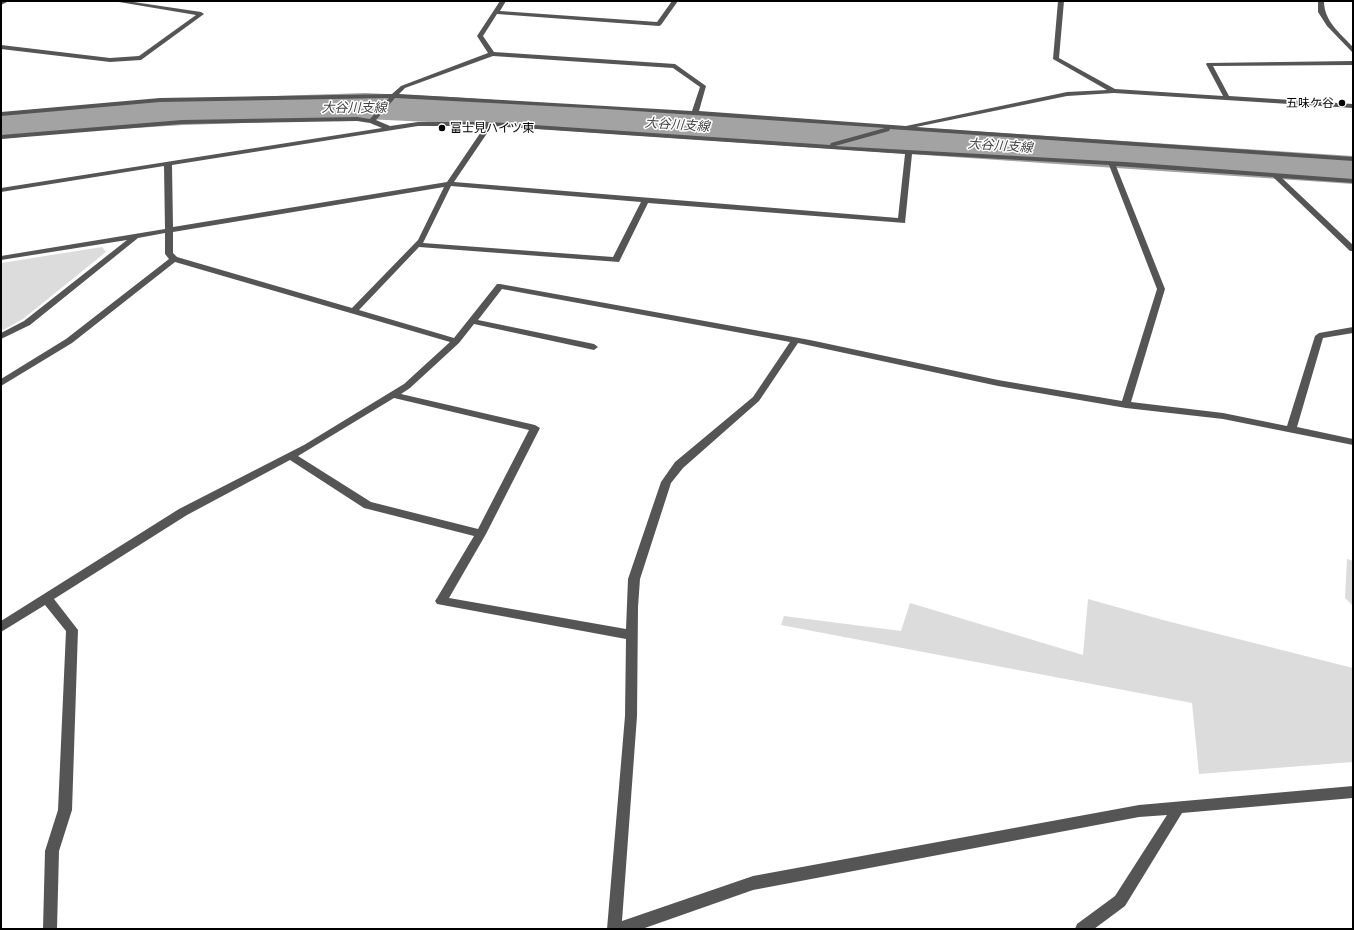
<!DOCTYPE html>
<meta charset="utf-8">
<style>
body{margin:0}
#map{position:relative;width:1354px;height:930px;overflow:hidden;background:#fff;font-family:"Alegreya Sans",sans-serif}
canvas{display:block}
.frame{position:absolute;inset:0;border:2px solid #000;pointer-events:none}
</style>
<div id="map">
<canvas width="1354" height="930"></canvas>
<div class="frame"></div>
</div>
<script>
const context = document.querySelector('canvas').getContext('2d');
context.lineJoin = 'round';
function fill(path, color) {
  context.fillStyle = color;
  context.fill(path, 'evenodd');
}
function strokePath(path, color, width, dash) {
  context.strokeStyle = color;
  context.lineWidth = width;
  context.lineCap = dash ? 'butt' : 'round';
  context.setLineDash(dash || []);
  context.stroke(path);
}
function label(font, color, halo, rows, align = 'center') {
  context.font = font + ' "Alegreya Sans","Noto Sans JP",sans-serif';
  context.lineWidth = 3;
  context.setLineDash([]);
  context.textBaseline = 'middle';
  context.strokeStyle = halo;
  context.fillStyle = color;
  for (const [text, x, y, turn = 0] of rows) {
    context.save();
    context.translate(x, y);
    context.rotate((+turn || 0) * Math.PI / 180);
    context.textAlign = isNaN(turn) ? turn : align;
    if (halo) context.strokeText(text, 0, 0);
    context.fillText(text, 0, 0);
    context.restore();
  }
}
const green = new Path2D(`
 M102,247L106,252L23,319L1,331V263Z
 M1347,559L1353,561V606L1345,598Z
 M1088,599L1163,620L1353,668V762L1199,774L1192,703L781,625L784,616L901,631L910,603L1083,655Z`);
const river = new Path2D(`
 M365,93L450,97L1353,156V184L450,123L365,119L184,125L55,133L1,139V113C122,100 244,97 365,93Z`);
const minor = new Path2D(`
 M1,1H9L1,5Z
 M113,1H127L201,12L204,14L141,60L110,62L1,49V45L110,58L139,56L196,15Z
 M500,1H506L500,11L657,22L672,1H678L661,25L659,26L497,14L483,36L494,52L675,64L706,86L699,111L906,126L1067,92L1107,90L1053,59L1058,1H1064L1059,58L1115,89L1223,96L1206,64L1207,63L1353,61V65L1213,66L1229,96L1353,104V108L1114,93L1067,96L916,127L1353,157V161L890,129L889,131L835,146L1125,162L1353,179V183L1282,178L1353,245V251H1350L1273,177L1116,166L1165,289L1131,402L1223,413L1287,426L1315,336L1319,333L1353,327V333L1323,338L1297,427L1353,439V445L1223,419L1126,408L998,386L798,343L759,401L683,468L671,483L640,579L638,607L637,716L622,921L753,876L1139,805L1353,786V798L1182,813L1125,906L1094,929H1075L1077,924L1115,896L1167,815L1139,817L753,890L642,929H607L625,716L626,639L437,604L435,601L437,598L474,536L364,508L290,460L187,515L54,599L78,630L72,810L59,851L57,929H43L45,851L58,810L66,631L45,605L1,632V621L179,509L304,445L404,384L450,342L175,262L72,343L1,386V379L66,339L169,259L165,254V233L138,238L30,325L1,339V333L24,321L127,240L1,260V256L165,229L164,166L1,192V188L382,128L370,123L357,121L182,124L1,139V135L182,120L357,117L370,119L389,98L160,102L1,116V112L160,98L392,94L401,86L488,53L477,36ZM493,56L673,68L700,87L692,111L399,94L405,88ZM395,98L606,109L885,128L831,143L830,145L490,122H418L390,126L376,120ZM418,126H485L447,182L173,227L172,165ZM492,126L905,154L898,218L454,182ZM912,154L1109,165L1157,289L1122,401L998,380L810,340L500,284H497L454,338L359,310L419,247L619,262L648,203L905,223ZM451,186L641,202L613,257L423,243ZM444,187L418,240L352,308L177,257L173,253V232ZM502,289L790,342L753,397L675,462L661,482L628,579L626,629L449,598L486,534L540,428L535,425L401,394L410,388L459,343L474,324L594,350L598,347L594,344L478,320ZM394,398L529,430L478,529L371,502L298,456Z
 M1318,1H1324C1324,21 1340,33 1353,47V53L1327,26L1318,12Z`);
const markers = [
 [1342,103,4,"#000"],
 [442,128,4,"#000"]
];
const farPoinames = [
 ["五味ケ谷",1334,103],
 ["富士見ハイツ東",450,128,"left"]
];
const farWaternames = [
 ["大谷川支線",354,108],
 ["大谷川支線",677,125,4],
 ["大谷川支線",1000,146,4]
];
fill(green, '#dcdcdc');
fill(river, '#a3a3a3');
fill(minor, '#555');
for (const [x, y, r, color] of markers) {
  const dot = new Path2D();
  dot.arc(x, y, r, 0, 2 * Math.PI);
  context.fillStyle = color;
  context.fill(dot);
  strokePath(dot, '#fff', 1.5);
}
label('12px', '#000', '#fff', farPoinames, 'right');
label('italic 13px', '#444', '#fff', farWaternames);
</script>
